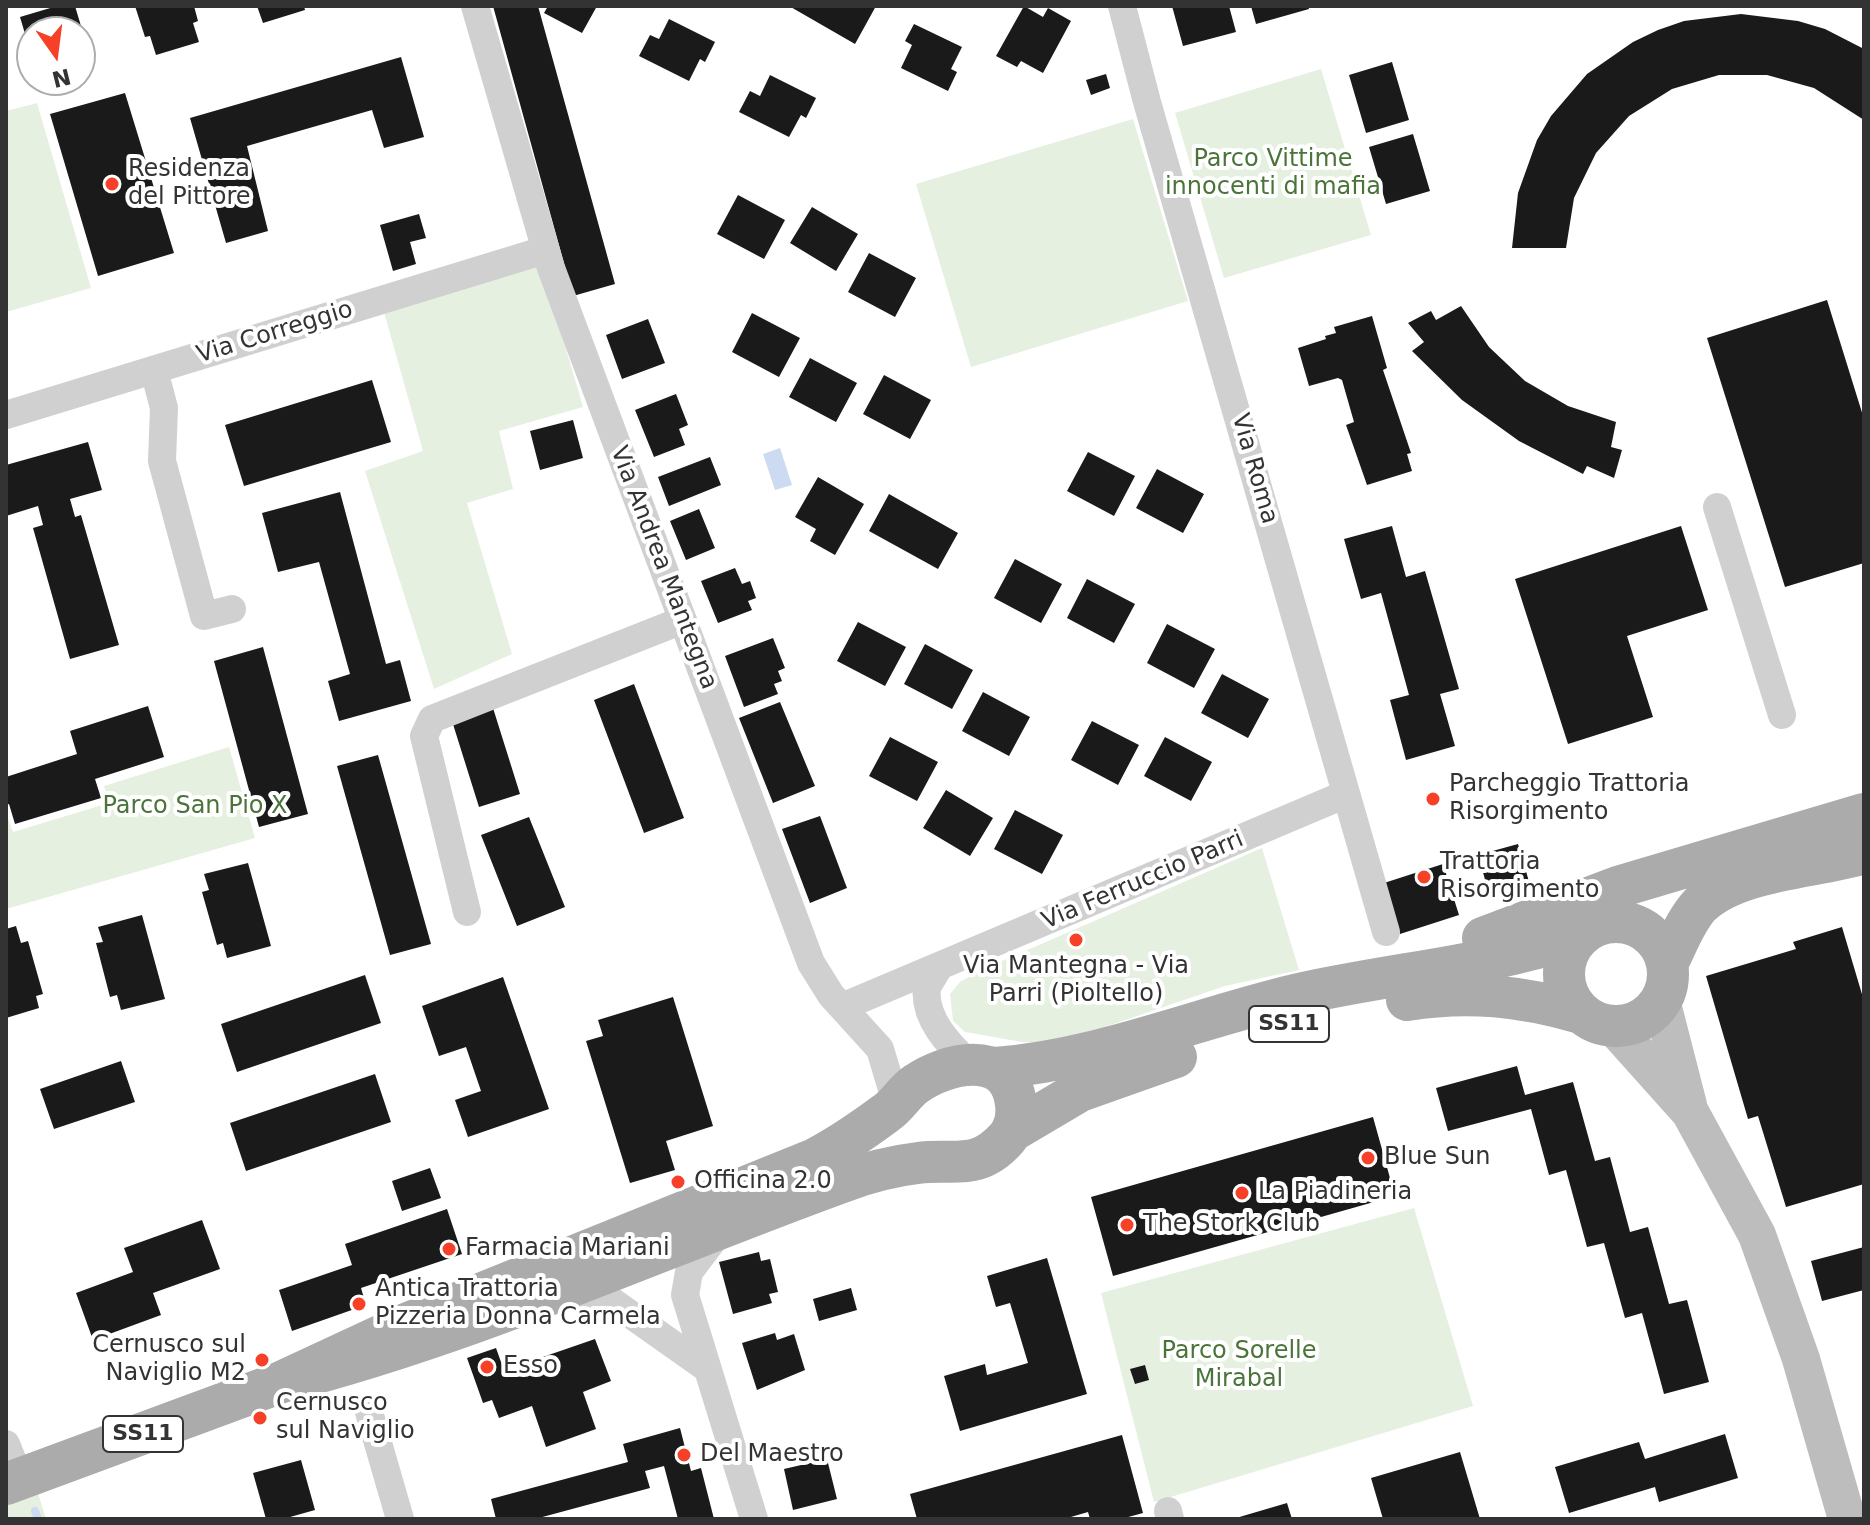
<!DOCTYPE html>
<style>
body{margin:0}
#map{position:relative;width:1870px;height:1525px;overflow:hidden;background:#fff;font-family:"DejaVu Sans",sans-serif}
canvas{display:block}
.frame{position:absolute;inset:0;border:8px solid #333;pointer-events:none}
.north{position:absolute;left:16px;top:16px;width:80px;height:80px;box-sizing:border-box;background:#fff;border:2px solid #adadad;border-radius:50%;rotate:166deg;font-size:22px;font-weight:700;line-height:32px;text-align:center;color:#333}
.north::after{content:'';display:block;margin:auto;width:28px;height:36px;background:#f64128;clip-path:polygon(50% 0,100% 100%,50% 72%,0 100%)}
</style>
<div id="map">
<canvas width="1870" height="1525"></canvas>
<div class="frame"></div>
<div class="north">N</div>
</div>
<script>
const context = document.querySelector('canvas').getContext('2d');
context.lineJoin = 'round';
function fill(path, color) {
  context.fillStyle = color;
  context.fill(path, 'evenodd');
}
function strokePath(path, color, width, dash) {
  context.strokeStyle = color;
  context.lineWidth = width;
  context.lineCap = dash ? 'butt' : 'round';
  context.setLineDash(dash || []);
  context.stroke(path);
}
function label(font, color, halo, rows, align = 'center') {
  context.font = font + ' "DejaVu Sans",sans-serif';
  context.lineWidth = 8;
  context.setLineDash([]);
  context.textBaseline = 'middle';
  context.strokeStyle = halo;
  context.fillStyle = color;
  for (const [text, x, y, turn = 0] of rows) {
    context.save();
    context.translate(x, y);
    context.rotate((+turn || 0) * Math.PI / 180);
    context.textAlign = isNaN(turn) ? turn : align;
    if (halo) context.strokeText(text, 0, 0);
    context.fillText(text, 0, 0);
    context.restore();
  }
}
const green = new Path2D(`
 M1321,69L1371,235L1224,278L1175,113Z
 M37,103L91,288L6,312V111Z
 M1133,119L1188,301L971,367L916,184Z
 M541,263L583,407L499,431L513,489L467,503L512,654L434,689L365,471L423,451L384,312Z
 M229,747L255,838L6,909V813L13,832L109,803L104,786Z
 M1262,848L1299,970L1225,986L1061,1042H1022L965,1032L953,1021L950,994L960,982L979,971Z
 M1414,1208L1473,1406L1154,1502L1101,1293Z
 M37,1490L46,1519H6V1502Z`);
const water = new Path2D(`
 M780,448L792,485L775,490L763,454Z`);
const stream = new Path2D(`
 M35,1511L38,1519`);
const building = new Path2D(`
 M57,6H75L89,53L84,55L90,74L80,77V32H32L31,54L20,17Z
 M135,6H194L198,21L193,23L199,42L156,55L150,36L145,37Z
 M257,6H304L305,10L263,23Z
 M493,6H538L615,284L573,296Z
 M548,6H597L582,33L544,13Z
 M789,6H876L855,44Z
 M1024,6L1043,17L1048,8L1071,21L1043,73L1021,61L1017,67L996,56Z
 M1172,6H1229L1236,32L1183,46Z
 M1251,6H1308L1309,9L1256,24Z
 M1741,14L1798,21L1825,29L1864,49V120L1814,88L1767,75H1719L1672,89L1629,116L1596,153L1574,198L1566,248H1512L1518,193L1537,140L1551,116L1587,74L1633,42L1658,30L1684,21Z
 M669,19L715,42L705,62L700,59L689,81L639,56L650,35L659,39Z
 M914,24L962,47L951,69L957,72L948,91L901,68L912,45L905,41Z
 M401,57L424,137L384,148L372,110L247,146L268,231L226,243L190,118Z
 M1392,62L1409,120L1366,133L1349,75Z
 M1106,74L1110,88L1091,95L1086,80Z
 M770,75L816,98L806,118L801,115L789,137L739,112L750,91L760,96Z
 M125,93L174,253L98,276L50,114Z
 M1413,134L1430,191L1386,204L1369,147Z
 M738,195L785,220L764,259L717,234Z
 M812,207L858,234L836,271L790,243Z
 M419,214L426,238L410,242L416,264L393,271L380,225Z
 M869,253L916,278L895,317L848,292Z
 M1827,300L1864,419V563L1785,587L1707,338Z
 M1461,306L1489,347L1525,381L1568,406L1616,422L1611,447L1622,450L1614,478L1587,466L1583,474L1519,441L1462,400L1412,351L1424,342L1408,323L1431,311L1436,320Z
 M752,313L800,338L779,377L732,352Z
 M1372,316L1387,368L1383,370L1411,453L1407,454L1412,471L1367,485L1346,425L1354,422L1342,380L1338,378L1309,386L1298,348L1326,339L1325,336L1336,333L1334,327Z
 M648,319L665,363L622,379L606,335Z
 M810,358L857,383L836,422L789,397Z
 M884,375L931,400L910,439L863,414Z
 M372,380L391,442L244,486L225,425Z
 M676,394L688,425L679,429L685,445L654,457L635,410Z
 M573,420L583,458L540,470L530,431Z
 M88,442L102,490L70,499L75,517L81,515L119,645L70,659L33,528L43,525L38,506L6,516V465Z
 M1088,452L1135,476L1114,516L1067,491Z
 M710,457L721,485L669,506L658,477Z
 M1157,469L1204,494L1183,533L1136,508Z
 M818,477L864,504L835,555L810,541L816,529L795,517Z
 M340,492L386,664L400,660L411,701L339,721L328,681L350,674L319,562L278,572L262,513Z
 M889,494L958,533L938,569L869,531Z
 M699,509L715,548L686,560L670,521Z
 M1392,526L1406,577L1425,571L1459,689L1440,694L1455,746L1406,760L1390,700L1409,695L1381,593L1361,599L1344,539Z
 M1681,526L1708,610L1627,636L1653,717L1568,744L1515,579Z
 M1015,559L1062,584L1041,623L994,598Z
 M735,568L742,584L750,581L756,598L748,601L752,610L718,623L701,581Z
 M1087,579L1135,604L1114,643L1067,618Z
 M858,622L906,647L885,686L837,661Z
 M1167,624L1215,649L1194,688L1147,663Z
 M773,638L785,668L778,671L782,681L774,684L778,694L744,707L725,656Z
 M925,644L973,670L952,709L904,684Z
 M263,647L308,814L259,827L214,661Z
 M1222,674L1269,699L1248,738L1201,713Z
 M634,684L684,818L644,833L594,700Z
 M983,692L1030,717L1009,756L962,731Z
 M780,702L815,786L773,803L739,718Z
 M148,706L164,757L95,779L101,798L15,824L9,804L6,805V777L77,754L70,731Z
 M493,708L520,794L479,807L452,721Z
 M1092,721L1139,745L1118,785L1071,760Z
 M890,737L938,762L917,801L869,776Z
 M1165,737L1212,762L1191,801L1144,776Z
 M378,755L431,944L390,955L337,766Z
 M946,790L993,818L970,856L923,828Z
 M1015,810L1063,835L1042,874L994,849Z
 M820,816L847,888L810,903L782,829Z
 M529,817L565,907L517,926L481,835Z
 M1518,844L1530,885L1490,897L1478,855Z
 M248,863L271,946L227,958L223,943L217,945L202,892L209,890L204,874Z
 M1443,864L1459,915L1400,934L1384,883Z
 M142,915L165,999L121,1010L117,995L110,997L96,943L103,942L98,927Z
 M16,926L21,943L28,941L43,994L36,996L39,1008L6,1018V929Z
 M1842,927L1864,1001V1184L1786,1207L1758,1116L1748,1119L1706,976L1796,949L1793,942Z
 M365,975L381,1023L237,1072L221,1024Z
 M503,977L549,1109L468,1137L455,1100L481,1091L466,1047L439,1056L422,1006Z
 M673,997L713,1126L666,1141L675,1170L630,1183L586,1041L603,1036L598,1020Z
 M121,1061L135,1102L54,1129L40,1089Z
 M1517,1066L1525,1095L1573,1082L1595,1161L1610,1157L1630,1232L1648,1227L1669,1304L1687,1300L1709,1382L1664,1394L1642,1313L1625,1318L1604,1243L1587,1247L1566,1170L1549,1175L1531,1109L1448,1131L1436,1088Z
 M375,1074L391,1122L246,1171L230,1123Z
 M1373,1117L1395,1196L1113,1276L1091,1197Z
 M430,1168L441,1198L402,1211L392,1181Z
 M447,1209L462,1254L361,1288L366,1305L292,1331L279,1290L352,1265L345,1244Z
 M202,1220L220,1269L153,1293L161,1315L93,1340L76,1293L133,1272L124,1248Z
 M1864,1247V1290L1822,1301L1811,1261Z
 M759,1252L761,1261L770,1259L778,1292L769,1294L772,1303L733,1314L719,1262Z
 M1047,1258L1087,1394L960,1431L944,1376L985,1364L987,1375L1028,1363L1010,1303L996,1307L987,1276Z
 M851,1288L857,1310L819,1321L813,1299Z
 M775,1333L777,1340L794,1334L805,1370L757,1390L742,1343Z
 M595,1339L611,1381L583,1392L596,1429L546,1447L532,1406L499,1418L492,1400L483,1403L467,1358L496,1348L506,1376L539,1365L537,1359Z
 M1145,1365L1149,1380L1135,1384L1130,1369Z
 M680,1428L691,1471L701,1468L714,1519H678L664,1466L645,1471L650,1488L535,1519H496L491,1499L628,1462L623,1444Z
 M1725,1434L1738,1478L1659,1502L1655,1487L1569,1513L1555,1467L1639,1442L1645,1459Z
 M1122,1435L1143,1513L1121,1519H1090L1088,1512L1064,1519H917L910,1494Z
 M1460,1452L1480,1519H1383L1371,1478Z
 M827,1459L837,1499L793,1510L784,1469Z
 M301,1460L315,1510L283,1519H266L253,1473Z
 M1287,1503L1292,1519H1236V1518Z`);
const street = new Path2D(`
 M475,6L551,268L811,963L831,995L880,1049L897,1106
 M1122,6L1147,102L1386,932
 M154,370L164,408L162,461L204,616L232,609
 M6,415L545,250
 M1717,507L1782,715
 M467,912L424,736L432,719L683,620
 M939,967L927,987C923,1018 949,1045 970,1064
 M842,1007L1346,794
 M720,1231L689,1272L685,1295L754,1519
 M564,1292L613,1302L705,1367
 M369,1412L400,1519
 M6,1444L20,1479
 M1168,1511L1170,1519`);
const secondary = new Path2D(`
 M1661,1000L1688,1105
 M1613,1026L1690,1112L1757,1235L1801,1359L1847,1519`);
const primary = new Path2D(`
 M1564 974a52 52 0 1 1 104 0a52 52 0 1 1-104 0Z
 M1483,938L1618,887L1864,814
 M1667,964C1677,945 1685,921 1700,905C1737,869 1816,868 1864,853
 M1407,1000C1468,990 1522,996 1581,1013
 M995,1068C1098,1060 1195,1019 1295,995C1390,973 1488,967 1580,935
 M1014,1130L1080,1091L1176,1057
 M6,1484L279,1383L406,1324L815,1159C840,1146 863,1130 886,1113C898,1105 904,1092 916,1084C946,1063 1005,1049 1015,1098C1018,1112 1016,1127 1007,1138C977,1172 954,1158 918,1163C892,1166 866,1173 842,1182C655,1250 472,1334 279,1383`);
const markers = [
 [112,184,8,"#f64128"],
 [1433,799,8,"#f64128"],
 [1424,877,8,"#f64128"],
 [1076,940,8,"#f64128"],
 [1368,1158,8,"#f64128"],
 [678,1182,8,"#f64128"],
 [1242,1193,8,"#f64128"],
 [1127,1225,8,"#f64128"],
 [449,1249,8,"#f64128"],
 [359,1304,8,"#f64128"],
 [262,1360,8,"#f64128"],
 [487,1367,8,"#f64128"],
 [260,1418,8,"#f64128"],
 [684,1455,8,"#f64128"]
];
const shields = [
 [1289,1024,80],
 [143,1434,80]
];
const shieldNames = [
 ["SS11",1289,1024],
 ["SS11",143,1434]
];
const parkNames = [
 ["Parco Vittime",1273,160],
 ["innocenti di mafia",1273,188],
 ["Parco San Pio X",195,807],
 ["Parco Sorelle",1239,1352],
 ["Mirabal",1239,1380]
];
const poiNames = [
 ["Residenza",128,170],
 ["del Pittore",128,198],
 ["Parcheggio Trattoria",1449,785],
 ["Risorgimento",1449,813],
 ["Trattoria",1440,863],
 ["Risorgimento",1440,891],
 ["Via Mantegna - Via",1076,967,"center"],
 ["Parri (Pioltello)",1076,995,"center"],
 ["Blue Sun",1384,1158],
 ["Officina 2.0",694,1182],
 ["La Piadineria",1258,1193],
 ["The Stork Club",1143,1225],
 ["Farmacia Mariani",465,1249],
 ["Antica Trattoria",375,1290],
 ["Pizzeria Donna Carmela",375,1318],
 ["Cernusco sul",246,1346,"right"],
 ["Naviglio M2",246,1374,"right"],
 ["Esso",503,1367],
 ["Cernusco",276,1404],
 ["sul Naviglio",276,1432],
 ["Del Maestro",700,1455]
];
const streetNames = [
 ["Via Correggio",275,333,-17],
 ["Via Roma",1254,469,74],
 ["Via Andrea Mantegna",663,568,69],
 ["Via Ferruccio Parri",1143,881,-23]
];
fill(green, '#e6f0e0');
fill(water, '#ccdbf1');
strokePath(stream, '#ccdbf1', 8);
fill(building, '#1a1a1a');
strokePath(street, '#d0d0d0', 28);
strokePath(secondary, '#bdbdbd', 38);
strokePath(primary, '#ababab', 42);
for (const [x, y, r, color] of markers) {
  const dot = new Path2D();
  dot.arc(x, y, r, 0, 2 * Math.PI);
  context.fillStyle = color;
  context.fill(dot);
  strokePath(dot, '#fff', 3);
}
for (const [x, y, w] of shields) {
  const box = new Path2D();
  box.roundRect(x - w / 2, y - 18, w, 36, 6);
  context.fillStyle = '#fff';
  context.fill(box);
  strokePath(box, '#333', 2);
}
label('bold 22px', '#333', null, shieldNames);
label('24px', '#4a743a', '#fff', parkNames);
label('24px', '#333', '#fff', poiNames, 'left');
label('24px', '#333', '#fff', streetNames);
</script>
